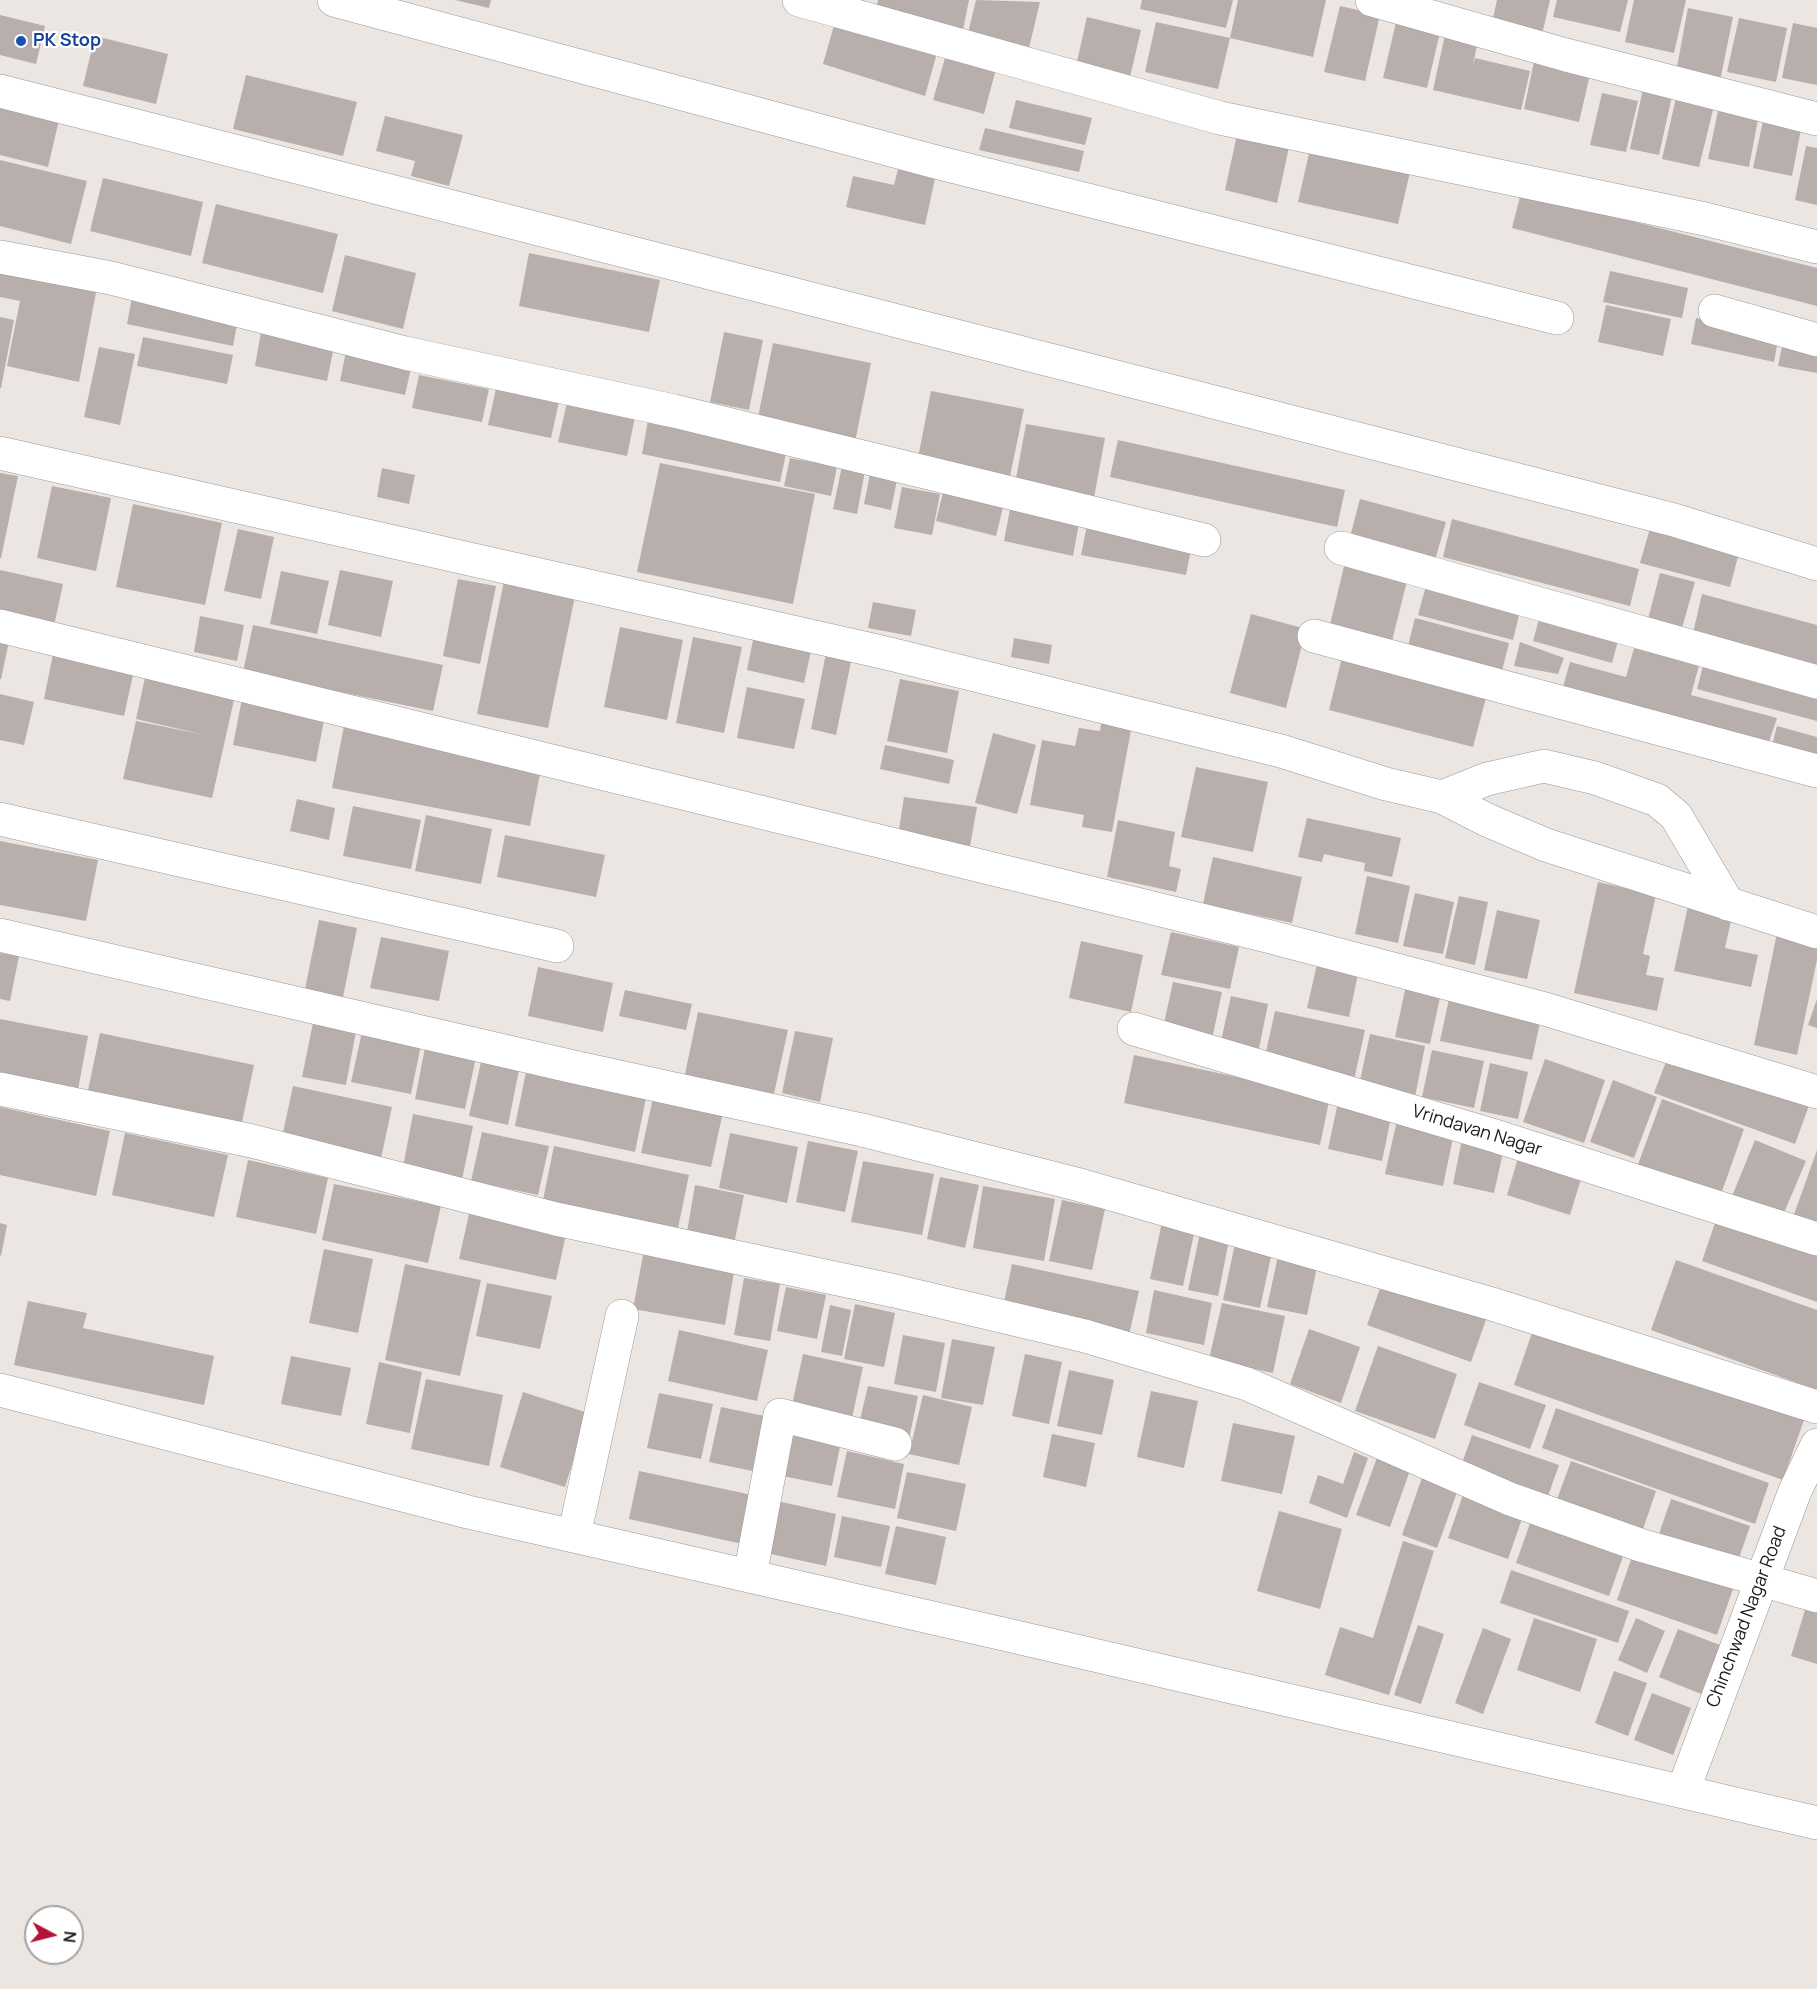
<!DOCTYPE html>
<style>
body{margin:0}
#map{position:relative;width:1817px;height:1989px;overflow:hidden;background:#ebe6e1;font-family:Manrope,sans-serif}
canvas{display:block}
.north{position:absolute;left:24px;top:1905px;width:60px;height:60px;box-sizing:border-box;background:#fff;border:2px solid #a4a4a4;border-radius:50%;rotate:97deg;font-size:16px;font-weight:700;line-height:24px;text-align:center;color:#1b1b1b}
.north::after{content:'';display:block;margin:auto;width:21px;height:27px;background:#b11537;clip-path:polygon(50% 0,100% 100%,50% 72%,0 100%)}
</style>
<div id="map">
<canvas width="1817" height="1989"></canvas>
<div class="north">N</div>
</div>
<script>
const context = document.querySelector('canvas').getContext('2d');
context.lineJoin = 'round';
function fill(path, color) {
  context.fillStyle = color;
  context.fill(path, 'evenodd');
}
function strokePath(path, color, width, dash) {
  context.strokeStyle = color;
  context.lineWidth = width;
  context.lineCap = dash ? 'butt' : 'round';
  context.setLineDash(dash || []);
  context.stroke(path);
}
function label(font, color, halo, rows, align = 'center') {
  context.font = font + ' Manrope,sans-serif';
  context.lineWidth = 4.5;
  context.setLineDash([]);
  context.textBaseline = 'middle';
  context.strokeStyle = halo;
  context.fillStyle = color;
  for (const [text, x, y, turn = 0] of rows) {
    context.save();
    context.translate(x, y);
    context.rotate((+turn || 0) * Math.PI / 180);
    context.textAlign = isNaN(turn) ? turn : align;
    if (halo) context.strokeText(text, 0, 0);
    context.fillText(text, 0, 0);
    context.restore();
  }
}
const building = new Path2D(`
 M455,0H491L489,8Z
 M878,0H969L962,35L875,15Z
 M976,0L1040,2L1029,48L968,33Z
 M1142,0H1233L1226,28L1140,9Z
 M1238,0H1326L1313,57L1230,38Z
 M1497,0H1550L1541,39L1491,27Z
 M1557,0H1628L1620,32L1553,17Z
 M1634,0H1686L1674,53L1625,42Z
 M1340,6L1380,15L1365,81L1324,72Z
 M1688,8L1733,17L1720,81L1676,72Z
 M0,15L45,26L36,64L0,55Z
 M1087,17L1141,30L1130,77L1076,66Z
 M1397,18L1441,28L1427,88L1383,78Z
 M1739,18L1787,28L1776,82L1727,72Z
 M835,22L937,53L925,96L823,64Z
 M1156,22L1230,38L1218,89L1145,72Z
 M1793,23L1817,28V85L1782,78Z
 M1446,30L1479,37L1472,68L1475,58L1530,71L1521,110L1433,90Z
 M95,36L168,54L156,104L83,86Z
 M947,51L997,65L984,114L933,100Z
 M1535,57L1591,70L1579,122L1524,109Z
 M246,75L357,102L343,156L233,129Z
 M1643,89L1672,96L1659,155L1630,149Z
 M1602,93L1638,101L1626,152L1590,145Z
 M1676,98L1714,106L1699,167L1662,159Z
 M1016,100L1092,118L1085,145L1009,128Z
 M0,106L59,120L48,167L0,155Z
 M1719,106L1759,114L1749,167L1708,159Z
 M385,116L463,135L449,186L411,176L415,161L376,151Z
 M1764,116L1802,124L1792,176L1753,168Z
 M985,128L1084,151L1079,172L979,150Z
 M1237,135L1289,147L1277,203L1225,190Z
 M1806,146L1817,148V205L1795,200Z
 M1310,149L1410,172L1398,224L1298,202Z
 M0,160L87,181L71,244L0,226Z
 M900,161L937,169L925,225L846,207L853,176L894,185Z
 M103,178L203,202L191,256L90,231Z
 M1521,193L1817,268V306L1512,228Z
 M216,204L338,234L323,293L202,263Z
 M529,253L660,280L649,332L519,306Z
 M345,255L416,273L403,329L332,311Z
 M0,266L97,287L79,382L7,366L20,301L0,297Z
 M1610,271L1688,288L1682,318L1603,302Z
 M133,292L239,314L233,346L127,324Z
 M1606,305L1671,319L1663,356L1598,342Z
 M0,317L14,320L1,388H0Z
 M1696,318L1779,335L1774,362L1691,344Z
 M261,332L334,347L327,381L255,366Z
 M724,332L763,340L749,410L710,402Z
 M143,337L233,355L227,384L137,366Z
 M1784,337L1817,344V373L1778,366Z
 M773,343L871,363L855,442L757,422Z
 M347,346L413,359L405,395L340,381Z
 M99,347L135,354L120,425L84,417Z
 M419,375L489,389L482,422L412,408Z
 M497,384L560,397L551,438L488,425Z
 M931,391L1024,409L1010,476L918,458Z
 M568,398L636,412L627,456L558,442Z
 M649,415L788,444L780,482L642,454Z
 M1026,424L1105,438L1093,503L1014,489Z
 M1118,440L1345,490L1337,527L1110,477Z
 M790,458L837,467L831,496L784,486Z
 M660,463L815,494L793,604L637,572Z
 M872,464L899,469L891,510L864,504Z
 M842,466L865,471L857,514L833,509Z
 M382,468L415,475L409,504L377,497Z
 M0,473L18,476L1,558H0Z
 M52,486L111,498L96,571L37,558Z
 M902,487L940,494L932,535L894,528Z
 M944,488L1004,503L996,536L936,521Z
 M1360,499L1446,522L1435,560L1350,537Z
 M133,504L222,523L205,605L116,587Z
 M1010,509L1079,523L1073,556L1004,541Z
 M1452,519L1639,569L1630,606L1443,557Z
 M1087,525L1192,544L1186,575L1081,555Z
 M1651,525L1740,549L1730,587L1640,563Z
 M238,529L274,537L261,599L224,591Z
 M1346,558L1409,573L1391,645L1329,629Z
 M0,570L63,584L54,626L0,615Z
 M340,570L393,581L381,637L328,625Z
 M281,571L329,581L317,634L270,624Z
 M1660,573L1695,582L1682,628L1648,619Z
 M505,576L576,591L548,728L477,714Z
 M458,579L496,586L480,664L443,656Z
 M1427,582L1521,607L1513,640L1418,615Z
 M1702,594L1817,625V666L1693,633Z
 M873,602L916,610L911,636L868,628Z
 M1541,612L1620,633L1612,663L1533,641Z
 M1251,614L1306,629L1286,708L1230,693Z
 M200,616L244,625L237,661L194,652Z
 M1415,618L1509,643L1501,675L1407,650Z
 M253,625L443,665L433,711L243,672Z
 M620,627L683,640L667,720L604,707Z
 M0,630L11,632L1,679H0Z
 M755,630L813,642L804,683L747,670Z
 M693,637L742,647L724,733L676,723Z
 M1014,638L1052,645L1049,664L1011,657Z
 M1520,642L1564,658L1558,674L1514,666Z
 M827,648L853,652L836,735L811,729Z
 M1634,648L1699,665L1691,695L1777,718L1766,751L1561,694L1570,662L1626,677Z
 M54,649L135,666L124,716L44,699Z
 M1343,653L1488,690L1473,747L1329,710Z
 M1704,662L1817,692V721L1697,689Z
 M146,673L236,691L212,798L123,779L136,721L205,735L136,719Z
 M900,679L959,691L947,753L887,741Z
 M747,687L805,699L794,749L737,738Z
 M0,694L34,702L24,745L0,740Z
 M242,699L325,715L316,762L233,745Z
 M1102,719L1132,725L1112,832L1082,827L1084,815L1030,805L1042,740L1075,746L1079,728L1100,731Z
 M344,726L542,763L530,826L332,788Z
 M1777,726L1817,737V766L1770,753Z
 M993,733L1036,745L1017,814L975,803Z
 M885,745L954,760L949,784L880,769Z
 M1196,767L1268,782L1253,852L1181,837Z
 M904,797L977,807L970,846L898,836Z
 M297,799L335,808L329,840L290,831Z
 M353,806L421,820L411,869L343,856Z
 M426,815L492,829L481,884L415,871Z
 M1307,818L1401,838L1392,877L1364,871L1365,863L1324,854L1322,862L1298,857Z
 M1118,820L1175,832L1169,866L1181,869L1176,892L1107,877Z
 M505,835L605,855L596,897L497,877Z
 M0,841L98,860L86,921L0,905Z
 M1213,857L1302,877L1292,923L1203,904Z
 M1367,876L1410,886L1398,943L1355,934Z
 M1598,882L1656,895L1643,954L1650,956L1646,975L1664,978L1657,1011L1574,993Z
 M1415,893L1454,902L1443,954L1403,946Z
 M1459,896L1488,902L1475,965L1445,958Z
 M1688,906L1732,916L1725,948L1758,955L1751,987L1674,971Z
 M1497,910L1540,920L1527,979L1484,970Z
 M319,920L357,928L343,997L305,989Z
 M1171,932L1239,947L1230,989L1161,975Z
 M1777,933L1817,941V960L1797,1055L1754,1045Z
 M381,937L449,951L439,1001L370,988Z
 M1081,941L1143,955L1131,1012L1069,998Z
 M0,953L19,956L10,1001L0,999Z
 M1318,960L1359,969L1349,1017L1307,1008Z
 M538,967L613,983L603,1032L528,1016Z
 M1407,981L1442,988L1430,1044L1395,1037Z
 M1173,982L1222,992L1212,1039L1163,1028Z
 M625,990L692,1004L686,1030L619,1016Z
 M1450,994L1542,1013L1532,1060L1440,1041Z
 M1231,996L1268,1004L1257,1058L1219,1050Z
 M1817,999V1028L1808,1025Z
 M1275,1011L1365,1030L1354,1080L1264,1061Z
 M698,1012L788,1030L773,1098L684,1079Z
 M314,1018L357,1026L346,1085L302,1077Z
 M0,1019L88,1036L77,1095L0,1081Z
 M795,1031L833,1038L820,1102L782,1093Z
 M362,1032L421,1045L411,1094L351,1082Z
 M100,1033L254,1065L241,1127L87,1095Z
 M1370,1034L1425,1046L1414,1102L1358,1090Z
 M425,1048L476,1057L465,1109L415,1099Z
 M1432,1050L1484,1061L1474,1108L1422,1097Z
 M1669,1054L1811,1100L1795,1144L1654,1093Z
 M1134,1055L1330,1097L1320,1145L1124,1103Z
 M1545,1059L1605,1080L1584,1143L1523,1122Z
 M481,1062L519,1070L508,1125L469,1116Z
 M1490,1063L1528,1072L1518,1119L1480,1111Z
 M526,1072L646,1098L635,1152L515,1126Z
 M1613,1080L1657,1097L1634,1158L1590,1142Z
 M293,1086L392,1107L380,1163L281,1142Z
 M653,1098L723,1112L711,1167L641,1153Z
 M1662,1099L1744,1129L1719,1200L1636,1170Z
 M1338,1102L1392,1113L1382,1161L1328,1149Z
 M0,1107L110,1131L96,1196L0,1175Z
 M413,1114L473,1126L462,1180L403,1167Z
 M1397,1120L1454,1133L1443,1186L1385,1174Z
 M482,1132L549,1146L538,1195L471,1181Z
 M125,1133L228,1155L214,1217L112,1195Z
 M730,1133L798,1147L787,1203L719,1188Z
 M1462,1139L1504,1148L1494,1193L1453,1184Z
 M1755,1140L1806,1161L1780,1222L1730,1201Z
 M808,1141L858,1151L845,1212L796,1202Z
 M554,1146L689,1175L678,1228L543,1200Z
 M1521,1148L1584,1169L1570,1215L1507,1195Z
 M1817,1150V1230L1792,1220Z
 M248,1160L328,1178L316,1234L236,1217Z
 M863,1161L934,1174L922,1235L851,1222Z
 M940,1177L979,1185L965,1248L927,1239Z
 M334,1184L441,1206L428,1263L322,1240Z
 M695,1185L744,1195L733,1249L686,1238Z
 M983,1186L1055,1199L1044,1261L973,1248Z
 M1062,1200L1105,1209L1092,1270L1049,1261Z
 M471,1205L568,1225L556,1280L459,1259Z
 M1716,1220L1817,1256V1302L1702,1261Z
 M1162,1222L1195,1229L1183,1286L1150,1279Z
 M0,1223L7,1225L1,1256L0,1255Z
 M1201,1228L1230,1235L1218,1296L1188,1290Z
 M1236,1239L1273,1247L1260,1308L1223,1300Z
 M1280,1247L1319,1257L1307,1315L1267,1307Z
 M324,1249L373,1259L358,1333L309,1323Z
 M644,1250L735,1266L725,1325L633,1309Z
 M1676,1260L1817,1310V1390L1651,1330Z
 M405,1264L481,1280L460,1376L385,1360Z
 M1012,1264L1139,1291L1129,1335L1003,1307Z
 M744,1278L780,1284L770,1341L734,1335Z
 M1383,1280L1487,1317L1471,1362L1367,1325Z
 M487,1283L552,1296L540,1349L476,1336Z
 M786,1287L826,1295L817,1339L777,1331Z
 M1154,1290L1212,1303L1204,1345L1146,1333Z
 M28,1301L87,1313L83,1328L214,1356L204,1405L14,1365Z
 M1222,1303L1285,1316L1273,1373L1209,1359Z
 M855,1304L895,1313L884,1367L844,1359Z
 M830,1305L851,1310L842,1356L821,1352Z
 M1535,1324L1804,1420L1783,1480L1514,1385Z
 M1309,1329L1360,1347L1341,1403L1290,1384Z
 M679,1330L768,1350L757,1401L668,1381Z
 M903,1335L945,1343L936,1392L894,1384Z
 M952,1339L995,1347L983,1405L941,1398Z
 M1378,1346L1457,1374L1435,1439L1355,1411Z
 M803,1354L863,1367L852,1418L792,1405Z
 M1025,1354L1062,1362L1049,1424L1012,1416Z
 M291,1356L351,1368L341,1416L281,1404Z
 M379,1362L422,1372L410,1433L366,1424Z
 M1069,1370L1114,1380L1102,1435L1057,1426Z
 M426,1379L503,1395L489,1466L411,1449Z
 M1479,1382L1546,1405L1530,1449L1464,1425Z
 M868,1386L918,1396L909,1439L858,1428Z
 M1151,1391L1198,1401L1184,1468L1137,1457Z
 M523,1392L588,1413L565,1487L500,1467Z
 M659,1393L713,1404L701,1459L647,1448Z
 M923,1395L972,1407L959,1465L909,1454Z
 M721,1407L774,1418L762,1473L709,1462Z
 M1556,1408L1769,1483L1755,1524L1542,1448Z
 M1233,1423L1295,1436L1282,1494L1221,1481Z
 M788,1426L842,1437L832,1486L778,1475Z
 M1052,1434L1095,1443L1086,1487L1043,1477Z
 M1472,1435L1559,1465L1547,1499L1460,1469Z
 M1381,1447L1414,1459L1390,1527L1356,1515Z
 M847,1451L904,1464L895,1509L837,1497Z
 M1354,1452L1368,1458L1347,1518L1309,1503L1318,1475L1343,1484Z
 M1571,1461L1656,1491L1642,1532L1556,1502Z
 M1425,1469L1461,1481L1437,1548L1402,1535Z
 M639,1471L757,1496L747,1545L629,1519Z
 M907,1472L966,1484L956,1531L897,1518Z
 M1464,1492L1524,1513L1508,1559L1448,1538Z
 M1671,1499L1750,1526L1738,1561L1659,1534Z
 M777,1501L836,1514L826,1566L766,1553Z
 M1279,1511L1342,1529L1320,1609L1257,1591Z
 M1534,1512L1627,1545L1609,1596L1516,1563Z
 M842,1516L890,1526L881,1567L834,1557Z
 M896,1526L946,1537L936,1585L885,1574Z
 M1403,1541L1434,1551L1389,1695L1325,1675L1340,1627L1373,1638Z
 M1635,1548L1735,1583L1717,1635L1617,1600Z
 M1511,1570L1629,1611L1618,1643L1500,1603Z
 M1808,1600L1817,1603V1664L1791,1656Z
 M1534,1618L1597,1639L1580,1692L1517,1670Z
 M1636,1618L1665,1631L1647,1673L1618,1660Z
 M1418,1625L1444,1634L1421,1704L1394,1695Z
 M1483,1628L1511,1639L1483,1714L1455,1703Z
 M1678,1629L1720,1645L1701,1694L1659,1677Z
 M1614,1671L1647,1683L1628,1736L1595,1723Z
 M1652,1693L1691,1708L1673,1755L1634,1740Z`);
const minor = new Path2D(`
 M334,0L936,162L1557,318
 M799,0L1220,118L1705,219L1817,247
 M1372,0L1566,55L1817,119
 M0,91L1674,520L1817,564
 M0,257L111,278L405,353L674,411L1204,540
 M1715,311L1817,340
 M0,453L886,653L1281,751L1386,784L1442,797L1487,779L1544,766L1595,778L1657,800L1676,816L1728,904
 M1341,548L1817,682
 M0,626L1267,936L1545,1009L1817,1092
 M1314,636L1817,771
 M1442,797L1487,820L1546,845L1817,932
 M0,819L557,946
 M0,935L574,1067L862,1130L1080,1185L1492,1304L1817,1407
 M1134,1029L1492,1135L1817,1239
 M0,1089L252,1141L556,1219L895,1291L1085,1336L1247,1384L1510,1499L1640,1545L1817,1596
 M0,1390L468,1512L999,1633L1817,1823
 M574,1536L622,1316
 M750,1576L780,1415L895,1444
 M1683,1791L1795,1491L1817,1445`);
const markers = [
 [21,41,6,"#1a4fb4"]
];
const transitNames = [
 ["PK Stop",33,41]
];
const streetNames = [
 ["Vrindavan Nagar",1477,1131,17],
 ["Chinchwad Nagar Road",1747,1617,-69]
];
fill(building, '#b8aeab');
strokePath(minor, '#989898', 34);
strokePath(minor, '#fff', 33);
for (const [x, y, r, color] of markers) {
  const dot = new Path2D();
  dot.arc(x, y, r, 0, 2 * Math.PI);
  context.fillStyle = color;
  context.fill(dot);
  strokePath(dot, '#fff', 2);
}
label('bold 18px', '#164399', '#fff', transitNames, 'left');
label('18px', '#1b1b1b', '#fff', streetNames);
</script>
